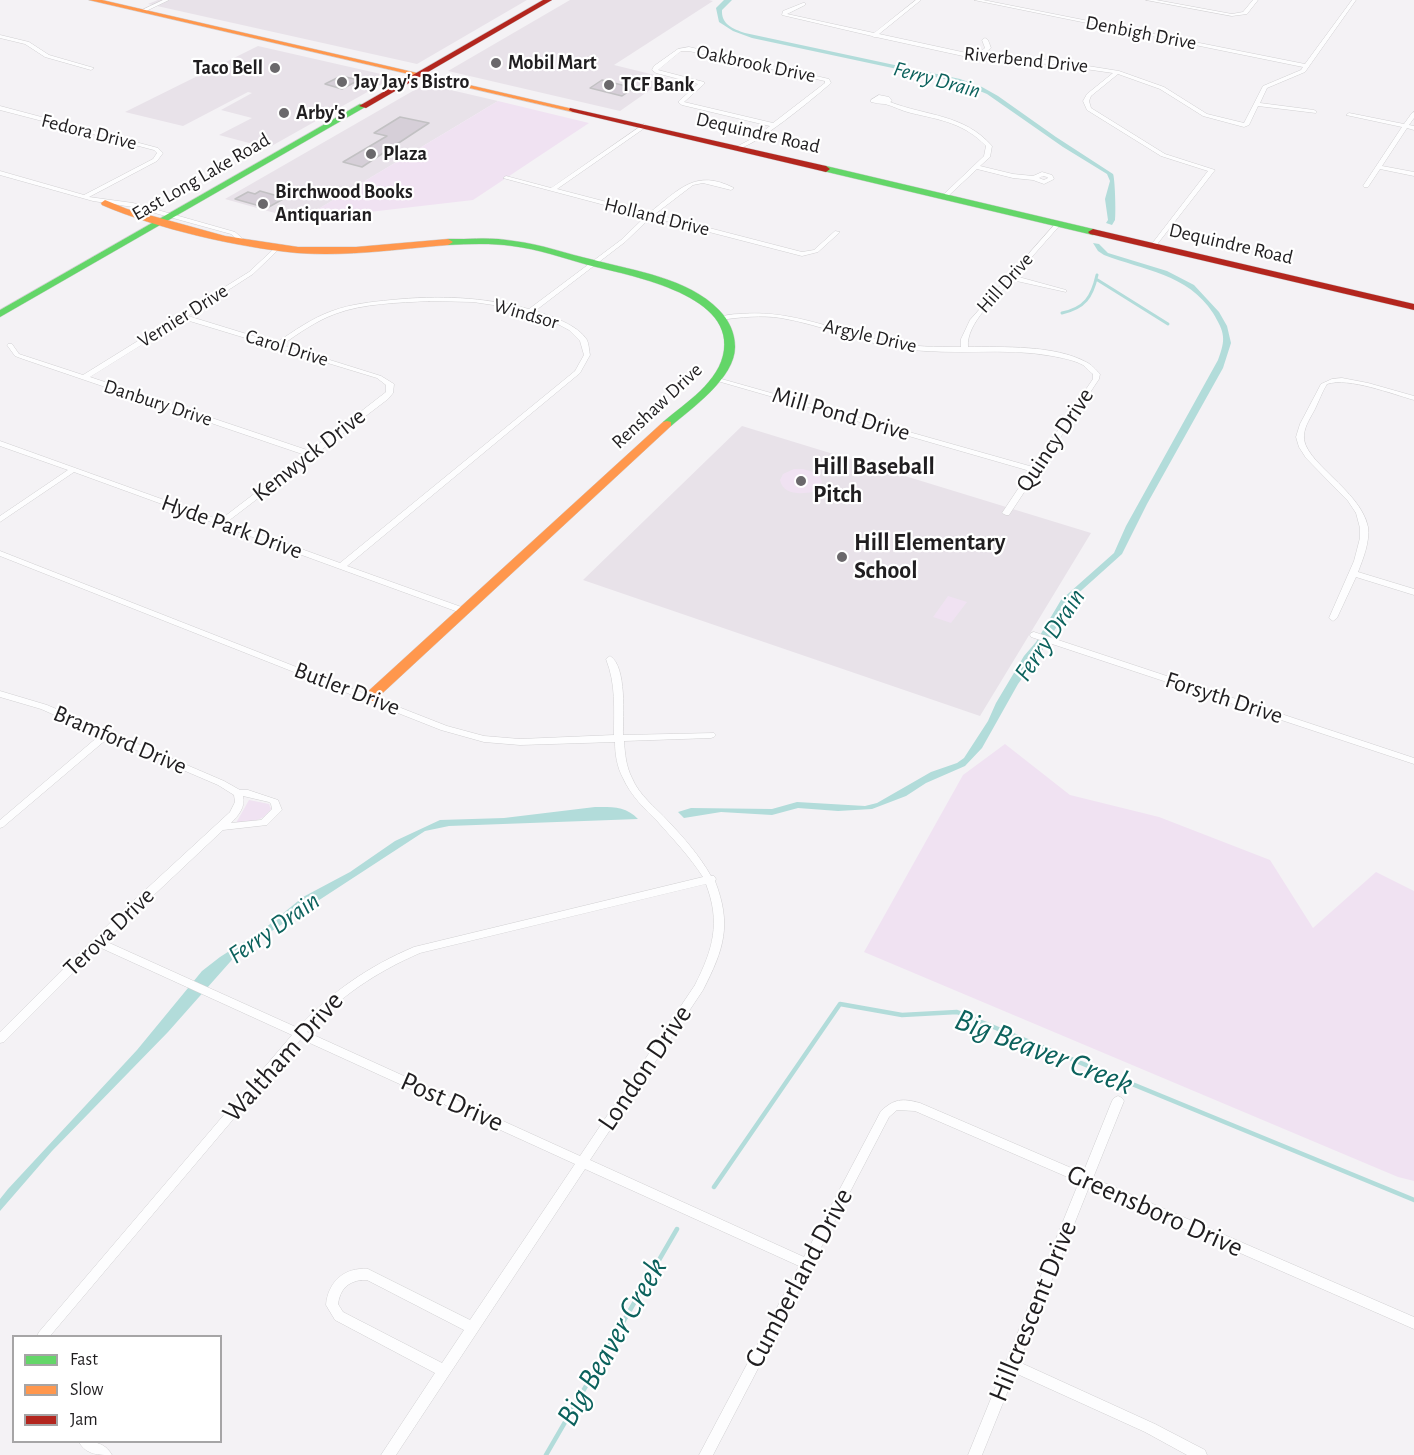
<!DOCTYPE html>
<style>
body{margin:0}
#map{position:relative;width:1414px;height:1455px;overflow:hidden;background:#f4f2f5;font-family:"Alegreya Sans",sans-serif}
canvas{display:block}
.legend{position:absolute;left:12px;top:1335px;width:210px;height:108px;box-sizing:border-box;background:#fff;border:2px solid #a6a5a6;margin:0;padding:8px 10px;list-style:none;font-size:18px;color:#201e20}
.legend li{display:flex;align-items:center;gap:12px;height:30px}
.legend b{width:30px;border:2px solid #a6a5a6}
</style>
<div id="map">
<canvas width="1414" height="1455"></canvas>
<ul class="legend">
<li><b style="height:8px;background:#63d668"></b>Fast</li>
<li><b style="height:8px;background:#ff974d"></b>Slow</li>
<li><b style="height:8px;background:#b3261e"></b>Jam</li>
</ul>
</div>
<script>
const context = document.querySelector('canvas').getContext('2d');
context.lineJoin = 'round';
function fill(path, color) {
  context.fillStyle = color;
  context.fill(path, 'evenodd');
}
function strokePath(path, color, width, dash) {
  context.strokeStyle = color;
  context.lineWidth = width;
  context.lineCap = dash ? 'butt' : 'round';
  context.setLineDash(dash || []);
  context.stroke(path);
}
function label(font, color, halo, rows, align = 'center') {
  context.font = font + ' "Alegreya Sans",sans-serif';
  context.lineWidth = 4.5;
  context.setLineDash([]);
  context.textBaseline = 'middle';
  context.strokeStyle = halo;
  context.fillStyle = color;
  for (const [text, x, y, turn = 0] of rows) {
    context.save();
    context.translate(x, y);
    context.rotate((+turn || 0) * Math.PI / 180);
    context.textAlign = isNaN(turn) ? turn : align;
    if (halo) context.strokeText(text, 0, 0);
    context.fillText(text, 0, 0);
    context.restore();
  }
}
const built = new Path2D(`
 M158,0H527L417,64L148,4Z
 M570,0H709L713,1L614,65L667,78L620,111L448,71Z
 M258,46L394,77L268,148L219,135L252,118L221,110L252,93L248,92L183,126L125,112Z
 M425,84L498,101L300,220L225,199Z
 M742,426L1091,533L980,716L583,580Z`);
const green = new Path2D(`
 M498,101L589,123L473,200L300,220Z
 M794,469H803L819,474L822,482L813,492C800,494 783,495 780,480L783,474Z
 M948,596L967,602L951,623L933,617Z
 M1005,744L1070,795L1159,817L1270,860L1313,928L1376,872L1414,891V1181L1398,1177L864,952L963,775Z
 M249,800L269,804L271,809C265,822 249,821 236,823Z`);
const water = new Path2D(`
 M724,0H732L722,10C721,24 733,29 745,33L960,79L982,87L998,96L1056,137L1113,174C1115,178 1116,213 1115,220L1112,225L1106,223L1108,220L1105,199L1110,181L1107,174L1063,147L987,94L958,82L752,38L733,31L719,22L716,8Z
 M1093,243L1099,244L1108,253L1167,271L1194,285L1219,312L1227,326L1231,343L1223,368L1147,504L1122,554L1073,598L1046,645L1018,684L982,748L965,766L926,783L906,796L872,809L838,811L798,808L772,815L721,812L684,818L678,812L691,808L772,809L797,802L865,806L877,803L931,772L957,763L964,758L988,721L996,703L1024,656L1036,642L1061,600L1114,553L1126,526L1218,360C1226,339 1225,333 1213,313C1188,274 1143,270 1104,255L1098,251Z
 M595,807C612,807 626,806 638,819L449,826L425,831L238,953L168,1032L52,1151L0,1211V1199L8,1189L137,1050L202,971L220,957L264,929L303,897L350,872L395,841L440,820L504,818Z`);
const streamFar1 = new Path2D(`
 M1096,279L1168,324
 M1062,313C1085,308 1092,297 1097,275`);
const stream = new Path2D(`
 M714,1187L840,1004L902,1015L957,1012L1414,1200
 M546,1455L677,1229`);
const building = new Path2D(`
 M341,76L359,80L342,89L325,84Z
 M602,80L634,88L622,96L590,88Z
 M400,117L429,123L362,167L343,162L387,136L374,133Z
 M260,191L285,198L267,208L235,199L248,192L255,194Z`);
const street = new Path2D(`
 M163,0H169L144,12L140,11Z
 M916,0H921L879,34L976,55L985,48L982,40L985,38L988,40L991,48L981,56L1050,60L1119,71L1164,87L1207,114L1244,123L1263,86L1301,70L1303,67L974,0H983L1305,64L1352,0H1356L1305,72L1267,88L1260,103L1314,110L1317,112L1316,113L1258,106L1249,125L1244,127L1203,116L1160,89L1118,74L1091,96L1089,101L1091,108L1165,154L1215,170L1155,247L1153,248L1150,246L1151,245L1208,171L1161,156L1087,110L1083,101L1087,94L1113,73L1050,64L986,61L876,37H874L872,36L782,15L783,11L803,3H805V5L787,14L874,33Z
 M1146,0H1156L1232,14L1243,12L1253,0H1258L1247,14L1232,16Z
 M0,35L29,42L49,55L94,68L91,70L45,57L25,44L0,38Z
 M689,47L829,79L831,83C815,97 754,148 736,149V147L757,136L770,126L682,105L679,103V101L698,84L656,73L652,70L654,66L678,49ZM681,51H689L825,81V83L773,123L684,102L704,84V82L658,70Z
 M879,95L889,97L892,101L890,102C926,116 964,114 992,146L990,157L980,166L1013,174L1033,176L1042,172L1052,175L1054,179L1044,184L1033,180L1013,178L977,169L946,198H942V196L984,156L986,146C964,123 941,120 911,113C902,111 893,106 885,104C880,104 876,103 871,102V100ZM1043,176L1047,177L1048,178L1044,180L1039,178Z
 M0,106L158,148L163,153L157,161L89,197L133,203L235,232L243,239L238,240L231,234L133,207L93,201L0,175V171L84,195L153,159L157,153L154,150L0,110Z
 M1414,112V118L1409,125L1414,126V130L1407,128L1382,166L1414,172V176L1380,169L1368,187H1364L1363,186L1402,127L1346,115L1349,113L1404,124L1412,113Z
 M644,124L646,125V127L557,189L649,213C679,190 695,168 734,188L731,190L703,183L693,185L655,214L802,252L814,250L835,231L840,232L818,252L802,256L651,217L625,242L535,311C551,316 578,325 587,340C589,344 589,351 590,355L580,373L347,566L467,609L468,611L467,613H461L74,472L0,522V516L68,470L0,446V441L220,520L305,455L23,359L15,356L7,345L8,344H12L19,354L83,375L249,272L277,246L279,247V249L253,274L188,316L276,343C294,331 312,318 332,311C351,304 371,302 391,300C439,295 482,297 529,309L621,240L646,216L503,178L506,176L551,188ZM429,301L473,302L507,307L531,314L550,320L569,330L580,341L584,355L575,371L340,563L227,522L388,399L393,393L394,384L381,376L282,345C299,333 316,321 335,314C364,303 398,303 429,301ZM183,319L377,378L386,385V392L310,451L90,377Z
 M1056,223L1061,224L1015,276L1066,290V292L1012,280C997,297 966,323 968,347C1003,347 1055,345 1086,362C1091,364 1096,370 1100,374L1099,379L1009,515H1006L1002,513L1030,471L714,380L713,379L714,378H718L1033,467L1093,379V374C1090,372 1087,368 1083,365C1074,360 1062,358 1052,356C1004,347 954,356 905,349C863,344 823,325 781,318C761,315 741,317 721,320L718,318C724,315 732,314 740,314C792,309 838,332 888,342C912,347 937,347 961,347V339L970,320Z
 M1342,378L1368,383L1414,396V400C1392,394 1349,377 1327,384C1322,392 1319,401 1315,409C1311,417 1305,425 1304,435C1301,461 1361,490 1368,527C1370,542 1363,559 1358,572L1414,589V595L1356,577L1337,618L1333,621L1329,618L1354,561L1360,538V528L1356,513L1348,501L1306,458L1299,447L1296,437L1300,424L1321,384L1332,379Z
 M0,551L447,726L484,736L520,739L614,735C614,709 616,684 606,659L610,656C627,666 623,717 623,735L714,733L716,735L714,737L711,738L624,741C625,754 626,766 632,778C639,795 655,807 668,821C684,838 699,855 711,876H714L716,879L715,881C732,925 724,949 703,990L590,1160L804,1257L881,1111C894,1099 902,1098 920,1103L1083,1173L1112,1101L1114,1098L1118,1096L1122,1098L1124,1101L1093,1178L1414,1317V1329L1089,1187L1019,1362L1155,1424L1205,1450L1207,1455H1187L1145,1432L1015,1373L982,1455H968L1079,1182L915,1111L897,1110L889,1117L713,1455H699L799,1266L585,1169L396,1455H381L435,1373L335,1320L326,1305C328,1282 344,1267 368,1269L470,1320L575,1164L301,1039L50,1336H37L39,1332L292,1035L99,947L4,1042L0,1043V1032L116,917L230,812L235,802L234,795L218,785L108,738L3,827L0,828V820L100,735L41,709L0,697V691L47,705L224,781L240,790H248L278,800L282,810L267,825L223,830L105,941L298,1028C331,992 369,966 414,947L703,877C690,857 674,840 658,822C645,809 631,796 623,778C617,767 615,754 615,742L520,745L484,742L441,730L0,556ZM243,796L269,802L271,804L272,809L261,820L231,823C238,816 246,807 243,796ZM706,884C721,923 713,949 695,985L580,1156L307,1032C339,997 376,972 420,953ZM361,1280H367L464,1330L442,1363L343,1312L338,1304C340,1290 347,1282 361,1280Z
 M1034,632L1414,758V764L1031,637L1030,635L1031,633Z
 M79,1442C92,1441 105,1442 112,1455C99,1455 86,1455 79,1442Z`);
const fast = new Path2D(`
 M360,104L367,106L0,317V310Z
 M826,166L1093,229L1098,232L1093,235L823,171V167Z
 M464,239C481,238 498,238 514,241C541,244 567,254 594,260C635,271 688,278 719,310C729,320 735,333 735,347C735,378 692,408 671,426H663V422C685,403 720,382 724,350C732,293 627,275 588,265C563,258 538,249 512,246C491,243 469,244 448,245L443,242L448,239Z`);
const slow = new Path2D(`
 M89,0H102L577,110L573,112Z
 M105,200L127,209L225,236L298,247H356L448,239L453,242L448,245C398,249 347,257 297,253C236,247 158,229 102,205L101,203Z
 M667,421L671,422V426L374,701H364L362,698L364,695L663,422Z`);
const jam = new Path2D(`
 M543,0H552L366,108L359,106Z
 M570,108L826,166L830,169L826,172L573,112L569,110Z
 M1093,229L1414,304V310L1090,234L1088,232Z`);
const markers = [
 [496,63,6,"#6a686b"],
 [275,68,6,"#6a686b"],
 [342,82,6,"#6a686b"],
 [609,85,6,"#6a686b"],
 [284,113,6,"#6a686b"],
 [371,154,6,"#6a686b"],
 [263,204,6,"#6a686b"],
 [801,481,6,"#6a686b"],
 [842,557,6,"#6a686b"]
];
const farStreetnames = [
 ["Denbigh Drive",1141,33,11],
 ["Riverbend Drive",1026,60,6],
 ["Oakbrook Drive",756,64,12],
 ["Fedora Drive",89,132,14],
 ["Dequindre Road",758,133,13],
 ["East Long Lake Road",201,177,-30],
 ["Holland Drive",657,217,14],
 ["Dequindre Road",1231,244,13],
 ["Hill Drive",1005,283,-48],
 ["Windsor",526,314,16],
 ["Vernier Drive",183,316,-32],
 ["Argyle Drive",870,336,13],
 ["Carol Drive",287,348,17],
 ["Danbury Drive",158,403,18],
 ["Renshaw Drive",657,406,-43]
];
const farPoinames = [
 ["Mobil Mart",508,63],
 ["Taco Bell",263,68,"right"],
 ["Jay Jay's Bistro",354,82],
 ["TCF Bank",621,85],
 ["Arby's",296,113],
 ["Plaza",383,154],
 ["Birchwood Books",275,192],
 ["Antiquarian",275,215]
];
const farWaternames = [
 ["Ferry Drain",937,80,15]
];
const streetNames = [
 ["Mill Pond Drive",841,414,16],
 ["Quincy Drive",1055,440,-56],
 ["Kenwyck Drive",309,455,-38],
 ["Hyde Park Drive",232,527,20],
 ["Butler Drive",347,689,21],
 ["Forsyth Drive",1224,698,18],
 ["Bramford Drive",120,740,23],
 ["Terova Drive",109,932,-44]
];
const poiNames = [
 ["Hill Baseball",813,467],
 ["Pitch",813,495],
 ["Hill Elementary",854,543],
 ["School",854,571]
];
const waterNames = [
 ["Ferry Drain",1050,635,-56],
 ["Ferry Drain",274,928,-35]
];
const nearStreetnames = [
 ["Waltham Drive",283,1057,-48],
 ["London Drive",645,1068,-56],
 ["Post Drive",452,1102,24],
 ["Greensboro Drive",1155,1211,24],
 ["Cumberland Drive",799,1278,-62],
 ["Hillcrescent Drive",1033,1311,-68]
];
const nearWaternames = [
 ["Big Beaver Creek",1044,1052,21],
 ["Big Beaver Creek",612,1342,-60]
];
fill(built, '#e8e2e9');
fill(green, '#f0e2f2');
fill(water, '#b2dcda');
strokePath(streamFar1, '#b2dcda', 3);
strokePath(stream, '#b2dcda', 4.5);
fill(building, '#d6cfd8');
strokePath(building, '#c2c1c3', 1.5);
strokePath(street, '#d1d0d2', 1);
strokePath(fast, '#d1d0d2', 1);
strokePath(slow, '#d1d0d2', 1);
strokePath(jam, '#d1d0d2', 1);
fill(street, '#fdfdfe');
fill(fast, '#63d668');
fill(slow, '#ff974d');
fill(jam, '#b3261e');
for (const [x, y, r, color] of markers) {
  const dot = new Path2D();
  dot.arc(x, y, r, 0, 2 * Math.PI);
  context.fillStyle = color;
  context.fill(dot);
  strokePath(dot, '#fff', 2);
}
label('20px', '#201e20', '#fff', farStreetnames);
label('bold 20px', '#201e20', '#fff', farPoinames, 'left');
label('italic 22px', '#0c625d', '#fff', farWaternames);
label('24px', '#201e20', '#fff', streetNames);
label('bold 24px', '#201e20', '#fff', poiNames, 'left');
label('italic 26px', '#0c625d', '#fff', waterNames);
label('28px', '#201e20', '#fff', nearStreetnames);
label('italic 32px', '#0c625d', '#fff', nearWaternames);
</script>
